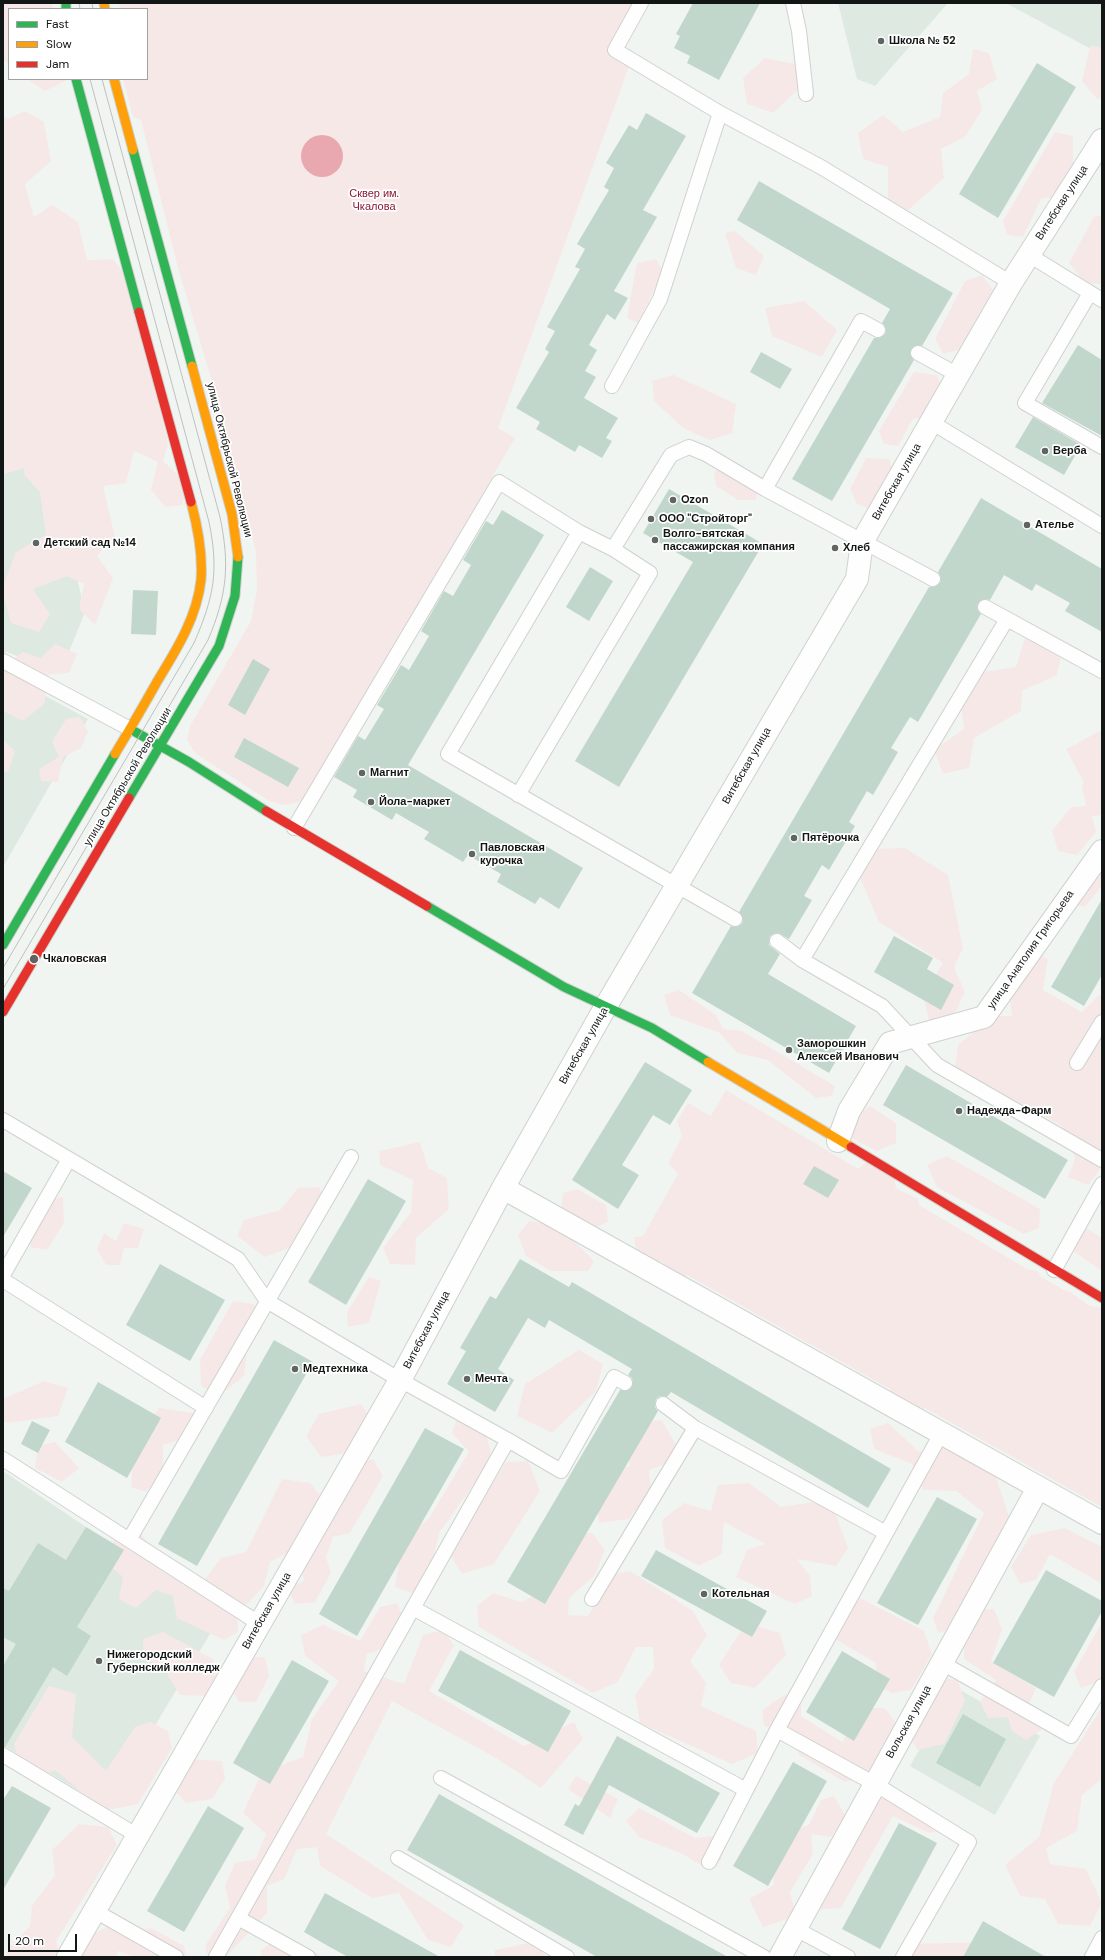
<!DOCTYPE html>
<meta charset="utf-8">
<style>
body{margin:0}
#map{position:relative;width:1105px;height:1960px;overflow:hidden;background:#f0f5f2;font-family:"DM Sans",sans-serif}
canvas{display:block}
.frame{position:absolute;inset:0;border:4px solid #121614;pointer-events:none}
.legend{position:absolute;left:8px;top:8px;width:140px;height:72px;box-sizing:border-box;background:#fff;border:1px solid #a0a2a1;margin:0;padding:5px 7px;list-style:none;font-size:12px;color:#121614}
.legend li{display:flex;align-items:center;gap:8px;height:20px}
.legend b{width:20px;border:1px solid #a0a2a1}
.scale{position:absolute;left:8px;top:1934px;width:69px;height:18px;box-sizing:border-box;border:2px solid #121614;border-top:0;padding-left:5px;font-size:12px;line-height:14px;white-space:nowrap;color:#121614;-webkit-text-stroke:3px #fff;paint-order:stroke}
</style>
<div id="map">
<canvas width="1105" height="1960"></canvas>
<div class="frame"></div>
<ul class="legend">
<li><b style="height:5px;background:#30b455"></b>Fast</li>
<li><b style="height:5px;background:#ff9f0a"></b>Slow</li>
<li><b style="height:5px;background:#e5322d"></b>Jam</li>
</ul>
<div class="scale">20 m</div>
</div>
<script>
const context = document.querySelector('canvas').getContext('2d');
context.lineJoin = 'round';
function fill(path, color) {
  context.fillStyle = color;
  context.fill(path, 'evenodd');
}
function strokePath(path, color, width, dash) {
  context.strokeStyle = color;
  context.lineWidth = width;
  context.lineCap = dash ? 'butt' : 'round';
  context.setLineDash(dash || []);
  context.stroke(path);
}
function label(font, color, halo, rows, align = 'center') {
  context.font = font + ' "DM Sans",sans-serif';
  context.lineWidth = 3.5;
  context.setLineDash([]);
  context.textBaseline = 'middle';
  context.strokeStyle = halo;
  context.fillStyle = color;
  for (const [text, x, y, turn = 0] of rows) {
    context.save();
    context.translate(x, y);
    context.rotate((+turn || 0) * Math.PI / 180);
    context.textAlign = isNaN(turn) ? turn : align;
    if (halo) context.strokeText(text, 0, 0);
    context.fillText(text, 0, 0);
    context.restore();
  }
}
const built = new Path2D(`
 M838,3H948L875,86L857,79Z
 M1006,3H1102V55Z
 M49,460L85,612L60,674L7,652L3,653V474Z
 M3,673L88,719L3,867Z
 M3,1471L86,1527L222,1614L106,1807L3,1745Z
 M955,1687L1040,1736L995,1815L910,1766Z`);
const green = new Path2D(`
 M3,3H52L53,9H9V65L3,58Z
 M118,3H633L609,48L630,64L498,428L515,438L311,787L300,802L284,805L269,801L195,753L187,740L190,726L251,621L257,590L256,552L220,408L178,268L141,120L133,117L123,79H147V9H121Z
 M1090,46L1102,47V98L1097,99L1082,81Z
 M973,49L989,53L997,79L977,91L982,110L965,137L941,149L944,178L906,212L888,202V167L863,159L858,133L883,115L903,132L940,117L943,93L969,74Z
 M765,58L795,64L799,89L773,113L747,104L743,78Z
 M27,79H69L45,91Z
 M25,111L44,122L51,161L25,184L34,217L52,205L78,222L87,260L113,259L128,278L168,443L163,461L188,484L182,505L165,507L151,490L158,462L134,451L126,483L103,486L115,537L97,556L113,578L95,625L79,609L84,584L67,576L33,589L50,614L39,632L11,623L3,594V586L16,552L46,535L40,492L25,476L24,468L3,474V116L7,119Z
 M1055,132L1073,136V175L1060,196L1041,199L1023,237L1007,235L1003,221Z
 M1102,215V282L1101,284L1085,283L1069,263L1094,217Z
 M735,231L764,256L756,275L736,268L725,233Z
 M656,259L663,271L638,323L627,318L637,263Z
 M982,275L993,290L959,350L943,354L935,339L965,281Z
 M804,301L837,330L822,357L772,336L765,308Z
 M914,372L937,375L944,394L931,417L913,419L898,446L884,444L879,431Z
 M674,375L736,404L732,433L710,440L683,428L654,401L652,381Z
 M866,458L889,459L895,476L873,510L857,504L850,489Z
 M732,463L759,479L756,500H738L716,486L714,472Z
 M1047,630L1063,647L1057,675L1022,691L1021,711L974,738L969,768L943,774L934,750L964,729L961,706L983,672L1016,667L1025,638Z
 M55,644L77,654L69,673L49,674L44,704L23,721L3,711V667L23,652L41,658Z
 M80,717L88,731L81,748L63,757L58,782L41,781L39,769L59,757L52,742L66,719Z
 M1102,730V815L1092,816L1096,832L1077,855L1058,851L1052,831L1071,807L1086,806L1082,785L1084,783L1066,749Z
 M3,740L15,751L8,772H3Z
 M905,848L948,875L963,948L954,967L965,992L951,1022L930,1024L923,995L943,963L879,922L860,878L875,849Z
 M1102,860V886L1085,907L1070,904Z
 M1034,953L1048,959L1043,990L1082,1012L1099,995L1102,997V1167L1088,1185L1068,1177L1075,1159L1062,1126L955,1068L958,1045L993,1016H1012L1009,993Z
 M679,990L716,1015L723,1029L742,1031L835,1086L832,1096L816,1098L768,1060L737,1053L720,1033L670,1015L664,995Z
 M726,1090L858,1169L871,1158L893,1171L896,1188L918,1199L919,1205L1027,1269L1038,1271L1041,1277L1064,1290L1070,1292L1090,1306L1102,1308V1507L925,1408L914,1414L889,1396L890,1389L687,1275L679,1278L662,1262L637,1256L634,1237L643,1236L678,1174L668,1163L682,1136L677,1121L688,1103L711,1116Z
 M870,1106L896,1123V1143L877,1151L853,1139L852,1119Z
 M420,1142L428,1168L447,1178L449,1209L416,1238L415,1265L390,1264L383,1248L411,1212L413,1180L380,1165L379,1151Z
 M947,1156L1040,1209L1039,1228L1024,1234L937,1187L927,1165Z
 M319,1187L328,1207L310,1240L265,1257L237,1236L244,1220L280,1210L298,1188Z
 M577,1189L606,1205L608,1222L591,1230L561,1212L563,1193Z
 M63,1197L64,1223L47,1250L30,1247L35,1201Z
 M529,1221L558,1225L594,1261L588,1271H551L526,1256L518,1235Z
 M124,1223L144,1229L138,1248H124L120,1265H106L97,1249L104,1233L116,1241Z
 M1070,1227L1086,1228L1102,1238V1271L1066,1246Z
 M369,1277L381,1281L369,1323L348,1327L347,1312Z
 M233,1301L254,1304L262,1328L247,1351L244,1376L219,1396L201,1386L200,1360Z
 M579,1350L603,1364L596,1391L552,1433L517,1416L525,1384Z
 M44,1381L68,1388L58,1416L7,1423L3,1421V1399Z
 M361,1404L369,1416L353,1452L321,1457L306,1436L319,1414Z
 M159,1408L194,1413L195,1435L163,1445V1472L146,1492L131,1487L134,1443Z
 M483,1420L492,1459L439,1533L429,1577L411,1593L395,1587L402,1542L429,1518L469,1452L452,1433L456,1421Z
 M662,1420L676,1445L666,1464L649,1470L651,1490L629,1519L599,1523L596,1495L613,1469L630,1466L626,1447L640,1423Z
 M888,1423L919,1452L944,1445L994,1471L1010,1519L953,1628L938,1633L933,1618L984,1513L956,1491L923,1490L912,1464L874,1449L870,1429Z
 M55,1442L79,1468L62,1482L35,1468L38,1446Z
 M373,1459L383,1476L350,1533L333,1537L326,1557L331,1573L315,1602L295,1604L288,1589L304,1581L300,1565L354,1464Z
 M528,1461L540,1491L494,1564L462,1574L450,1555L506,1462Z
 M282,1479L310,1483L325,1501L295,1549L270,1562L264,1586L237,1615L238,1632L224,1640L177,1618L173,1596L156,1590L136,1608L119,1599L123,1577L107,1563L114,1539L142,1535L173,1573L203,1582L221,1558L246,1552Z
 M749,1483L781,1507L814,1502L835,1512L848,1548L836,1566L797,1559L810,1576L812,1596L795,1604L736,1577L747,1550L765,1544L724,1522L722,1554L699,1566L665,1548L662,1520L684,1503L711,1511L718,1485Z
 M1065,1528L1102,1547V1584L1050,1554L1036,1580L1020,1584L1011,1567L1031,1535Z
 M577,1532L592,1533L605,1550L595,1575L569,1598L568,1615L588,1616L612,1574L630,1571L693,1611L707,1635L690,1661L706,1683L701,1706L756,1731L758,1753L732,1764L640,1723L635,1695L654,1669L653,1647H636L618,1682L593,1693L479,1627L477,1606L493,1593L522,1602L559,1582L557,1560Z
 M858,1597L924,1631L932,1654L911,1690L892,1693L877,1686L876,1663L835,1639L832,1612Z
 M397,1603L402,1615L380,1650L367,1654L364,1671L404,1684L423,1635L443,1630L454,1645L429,1691L524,1746L574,1722L583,1739L541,1788L496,1758L392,1701L326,1834L464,1925L451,1947L428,1940L399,1893L372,1898L320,1866L317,1847L297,1849L284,1879L267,1886V1913L226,1957H208L205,1946L230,1908L225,1886L235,1863L256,1859L266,1834L243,1813L262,1772L303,1757L312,1719L339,1681L305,1656L301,1635L323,1625L360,1641L380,1607Z
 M994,1609L1002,1629L991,1661L1036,1688L1028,1707L1042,1729L1026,1740L1012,1731L1008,1717L988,1718L980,1702L996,1680L964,1659V1632L975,1610Z
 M1102,1622V1680L1081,1688L1074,1672Z
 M746,1623L780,1633L786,1655L755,1688L731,1683L719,1665Z
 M163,1632L213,1659L215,1677L205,1696L180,1695L165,1670L143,1657V1639Z
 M265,1657L269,1676L256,1702H239L230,1685L244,1658Z
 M932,1674L958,1681L965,1701L944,1744L917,1750L904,1726Z
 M49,1686L76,1694L72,1737L106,1771L135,1727L151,1722L168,1731L172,1748L138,1804L104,1811L55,1770L42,1775L18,1759L14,1744Z
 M784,1695L801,1697V1716L842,1742L865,1708H885L896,1723L870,1775L845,1782L799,1755L792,1731L764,1726L762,1710Z
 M1102,1707V1779L1082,1795L1077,1831L1046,1848L1050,1864L1086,1869L1102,1903L1090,1926L1058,1924L1045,1899L1020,1896L1005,1865L1039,1837L1054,1783Z
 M188,1759L222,1761L225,1779L212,1799L186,1803L173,1789Z
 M576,1776L618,1799L610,1818L568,1789Z
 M892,1790L941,1830L929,1833L893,1816L841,1908L812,1910L867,1793Z
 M834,1796L846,1816L831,1837L811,1834L813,1854L790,1892L796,1916L763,1927L749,1899L774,1885L771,1856L786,1832L809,1825L821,1800Z
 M639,1808L695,1838L715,1836L722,1860L704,1867L683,1854L639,1837L626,1821Z
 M79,1824L108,1827L117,1845L56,1941L60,1957H6L8,1949L30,1926L32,1906L55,1875L52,1850Z
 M112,1924L128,1933L151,1928L184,1946L186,1957H134L118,1951L115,1957H77L89,1937Z
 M282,1936L324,1957H262L261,1950Z
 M534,1942L547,1957H495V1950Z
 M992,1942L1007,1954L1046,1955L1047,1957H897L904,1944Z`);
const water = new Path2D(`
 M301 156a21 21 0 1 1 42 0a21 21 0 1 1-42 0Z`);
const building = new Path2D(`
 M693,3H760L719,80L687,63L690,56L674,48L680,36L676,34Z
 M1037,63L1076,87L998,218L959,194Z
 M646,113L686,136L643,210L657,217L614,291L628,298L615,320L607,314L589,345L597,350L585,371L596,377L584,398L618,418L606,438L612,441L602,458L579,445L575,452L536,429L540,422L516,408L549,352L545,349L555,331L547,327L580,269L575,267L585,249L577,244L609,190L604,187L614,168L606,163L629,125L637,130Z
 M759,181L953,293L922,346L917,345L911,349L910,354L914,360L832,501L792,479L874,338H879L885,334L886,329L882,323L890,309L737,220Z
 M1078,345L1102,360V436L1042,403Z
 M761,352L792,369L780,389L750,372Z
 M1033,417L1081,445L1064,475L1015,447Z
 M669,489L763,544L619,787L575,761L693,562L643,533Z
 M981,498L1102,569V632L1065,611L1070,603L1036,584L1032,591L1004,575L990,600L984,599L978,603L977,608L981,614L918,722L910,717L891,748L898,752L873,795L867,791L849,822L855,826L829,870L822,865L804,896L812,900L789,939L778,933L770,936L769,945L780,954L768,974L856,1026L829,1073L692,993L731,926L735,927L742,924L743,919L739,912L929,587H934L940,583L941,578L938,572Z
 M502,510L544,535L408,765L583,868L559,909L540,897L535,904L497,882L501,874L468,855L463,862L424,839L429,832L413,823L396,813L392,820L353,797L357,790L334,777L358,736L365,740L384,709L377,705L401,665L409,670L429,636L421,631L444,591L453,596L471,565L463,560L486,521L493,525Z
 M590,567L613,581L589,621L566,607Z
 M133,590L158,591L156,635L131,634Z
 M253,659L270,669L245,715L228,705Z
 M244,738L299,768L288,787L234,757Z
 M1102,899V975L1084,1006L1051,987Z
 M894,936L933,958L927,969L954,985L941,1010L874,972Z
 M645,1062L692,1090L670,1125L653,1115L622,1165L639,1175L618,1209L572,1180Z
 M906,1065L1068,1160L1045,1199L883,1105Z
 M814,1166L839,1180L828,1198L803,1184Z
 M3,1171L32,1188L3,1237Z
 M368,1179L406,1201L346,1305L308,1282Z
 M520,1259L569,1287L572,1282L891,1469L868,1508L671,1392L667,1397L660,1396L656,1399L655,1407L658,1411L545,1604L507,1582L620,1390H629L633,1383L632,1378L628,1375L632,1369L549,1320L545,1328L528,1318L498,1369L514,1380L495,1412L447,1384L466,1351L460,1348L490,1296L496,1299Z
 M160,1264L225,1300L190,1361L126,1325Z
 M274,1340L313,1362L197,1566L158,1544Z
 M98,1382L161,1418L127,1478L65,1442Z
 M32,1421L50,1430L38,1453L21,1444Z
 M425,1428L464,1449L357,1636L319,1614Z
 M937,1497L977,1519L918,1625L877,1603Z
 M86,1527L124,1550L77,1627L91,1636L67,1676L53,1667L5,1747H3V1666L16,1644L3,1637V1588L9,1591L38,1543L66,1560Z
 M656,1550L767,1611L752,1637L641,1576Z
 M1046,1570L1102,1601V1611L1054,1697L993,1663Z
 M460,1650L571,1711L548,1752L438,1691Z
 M842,1651L890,1679L854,1741L806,1712Z
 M292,1660L329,1681L270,1784L233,1763Z
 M963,1714L1006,1739L980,1787L936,1763Z
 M617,1736L720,1793L697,1833L609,1785L583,1835L564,1825L575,1804L579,1806Z
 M793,1762L827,1781L768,1886L733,1866Z
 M12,1786L51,1808L3,1890V1800Z
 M439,1794L666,1923L728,1957H597L407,1850Z
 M208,1806L244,1828L184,1932L147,1911Z
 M899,1823L937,1843L880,1949L842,1929Z
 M325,1893L440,1957H348L328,1946L304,1932Z
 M983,1921L1046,1957H963Z`);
const lane = new Path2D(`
 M641,3L615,50L720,113
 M793,3L799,31L806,94
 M1029,255L1102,300
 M1090,293L1025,403L1102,447
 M918,353L958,375
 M612,386L660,299L720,113L821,167L1011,283
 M931,422L1102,526
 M765,489L861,321L878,330
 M579,532L448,754L735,919
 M613,549L671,455L689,447L706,454L765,489L933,579
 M985,607L1007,619
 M3,661L130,729
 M1102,671L1007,619L802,960L882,1006L937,1065L1102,1160
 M294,828L499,482L579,532L613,549L650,573L518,795
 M777,941L802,960
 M1077,1063L1102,1022
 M3,1120L238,1259L267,1301L400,1380L508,1440L216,1957
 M1054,1270L1102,1184
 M3,1275L69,1159
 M3,1280L206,1408
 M663,1404L695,1428
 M508,1440L561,1471L614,1377L625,1383
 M3,1459L260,1624
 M129,1540L351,1157
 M592,1599L695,1428L886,1533
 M413,1608L746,1790
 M942,1663L1071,1736L1102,1686
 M777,1730L942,1432
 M3,1755L138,1836
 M441,1778L764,1957
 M398,1858L567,1957
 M709,1862L777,1730L875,1784L969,1842L903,1957
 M95,1911L176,1957
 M238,1918L308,1957
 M796,1929L848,1957
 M1092,1957L1102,1938`);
const street = new Path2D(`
 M838,1141L849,1111L890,1043L984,1017L1102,851
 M503,1188L1102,1523
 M68,1957L400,1380L503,1188L606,1006L857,579L862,542L1011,283L1102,140
 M780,1957L1038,1488`);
const fast = new Path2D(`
 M66,3V9
 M76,79L139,312
 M133,150L192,366
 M130,729L189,762L266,811
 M129,798L219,646L235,596L238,557
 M427,906L564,987L652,1028L708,1062
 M3,945L115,754`);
const slow = new Path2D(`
 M104,3L105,9
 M114,79L133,150
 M192,366L232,514L238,557
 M115,754C130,729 144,705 158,680C177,649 197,617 201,580C203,554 198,528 191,502
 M708,1062L851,1147`);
const jam = new Path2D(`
 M139,312L191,502
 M266,811L427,906
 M3,1012L129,798
 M851,1147L1102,1298`);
const tram = new Path2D(`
 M79,3L80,9
 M92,3L93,9
 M3,968L194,643C214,597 219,571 209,522L90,79
 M3,989L208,640C227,595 230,565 220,517L102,79`);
const markers = [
 [881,41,4,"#606462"],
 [1045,451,4,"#606462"],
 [673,500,4,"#606462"],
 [651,519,4,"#606462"],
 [1027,525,4,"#606462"],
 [655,540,4,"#606462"],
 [36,543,4,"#606462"],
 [835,548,4,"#606462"],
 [362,773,4,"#606462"],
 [371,802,4,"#606462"],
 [794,838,4,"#606462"],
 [472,854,4,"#606462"],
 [34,959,5,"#606462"],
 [789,1050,4,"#606462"],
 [959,1111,4,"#606462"],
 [295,1369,4,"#606462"],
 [467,1379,4,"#606462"],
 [704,1594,4,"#606462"],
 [99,1661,4,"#606462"]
];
const poiNames = [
 ["Школа № 52",889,41],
 ["Верба",1053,451],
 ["Ozon",681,500],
 ["ООО \"Стройторг\"",659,519],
 ["Ателье",1035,525],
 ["Волго-вятская",663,534],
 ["пассажирская компания",663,547],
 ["Детский сад №14",44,543],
 ["Хлеб",843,548],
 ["Магнит",370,773],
 ["Йола-маркет",379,802],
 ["Пятёрочка",802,838],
 ["Павловская",480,848],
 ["курочка",480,861],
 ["Чкаловская",43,959],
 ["Заморошкин",797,1044],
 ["Алексей Иванович",797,1057],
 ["Надежда-Фарм",967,1111],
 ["Медтехника",303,1369],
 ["Мечта",475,1379],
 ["Котельная",712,1594],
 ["Нижегородский",107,1655],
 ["Губернский колледж",107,1668]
];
const parkNames = [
 ["Сквер им.",374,194],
 ["Чкалова",374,207]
];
const streetNames = [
 ["Витебская улица",1062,203,-57],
 ["улица Октябрьской Революции",229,460,76],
 ["Витебская улица",897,482,-60],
 ["Витебская улица",747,766,-60],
 ["улица Октябрьской Революции",128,777,-59],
 ["улица Анатолия Григорьева",1031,950,-55],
 ["Витебская улица",584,1046,-60],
 ["Витебская улица",427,1330,-62],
 ["Витебская улица",267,1611,-60],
 ["Вольская улица",909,1722,-61]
];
fill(built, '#dee9e2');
fill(green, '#f7e8e8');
fill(water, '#e9a8b0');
fill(building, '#c1d7cc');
strokePath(lane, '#ced2cf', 16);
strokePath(street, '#ced2cf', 24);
strokePath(fast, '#ced2cf', 11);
strokePath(slow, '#ced2cf', 11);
strokePath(jam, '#ced2cf', 11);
strokePath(lane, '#fdfefd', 14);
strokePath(street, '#fdfefd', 22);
strokePath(fast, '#30b455', 9);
strokePath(slow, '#ff9f0a', 9);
strokePath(jam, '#e5322d', 9);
strokePath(tram, '#bfbfbf', 1);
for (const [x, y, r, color] of markers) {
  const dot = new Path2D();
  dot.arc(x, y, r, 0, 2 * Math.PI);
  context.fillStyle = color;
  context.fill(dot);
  strokePath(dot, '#fff', 1.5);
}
label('bold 11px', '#121614', '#fff', poiNames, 'left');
label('11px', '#891936', '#fff', parkNames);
label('11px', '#121614', '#fff', streetNames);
</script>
